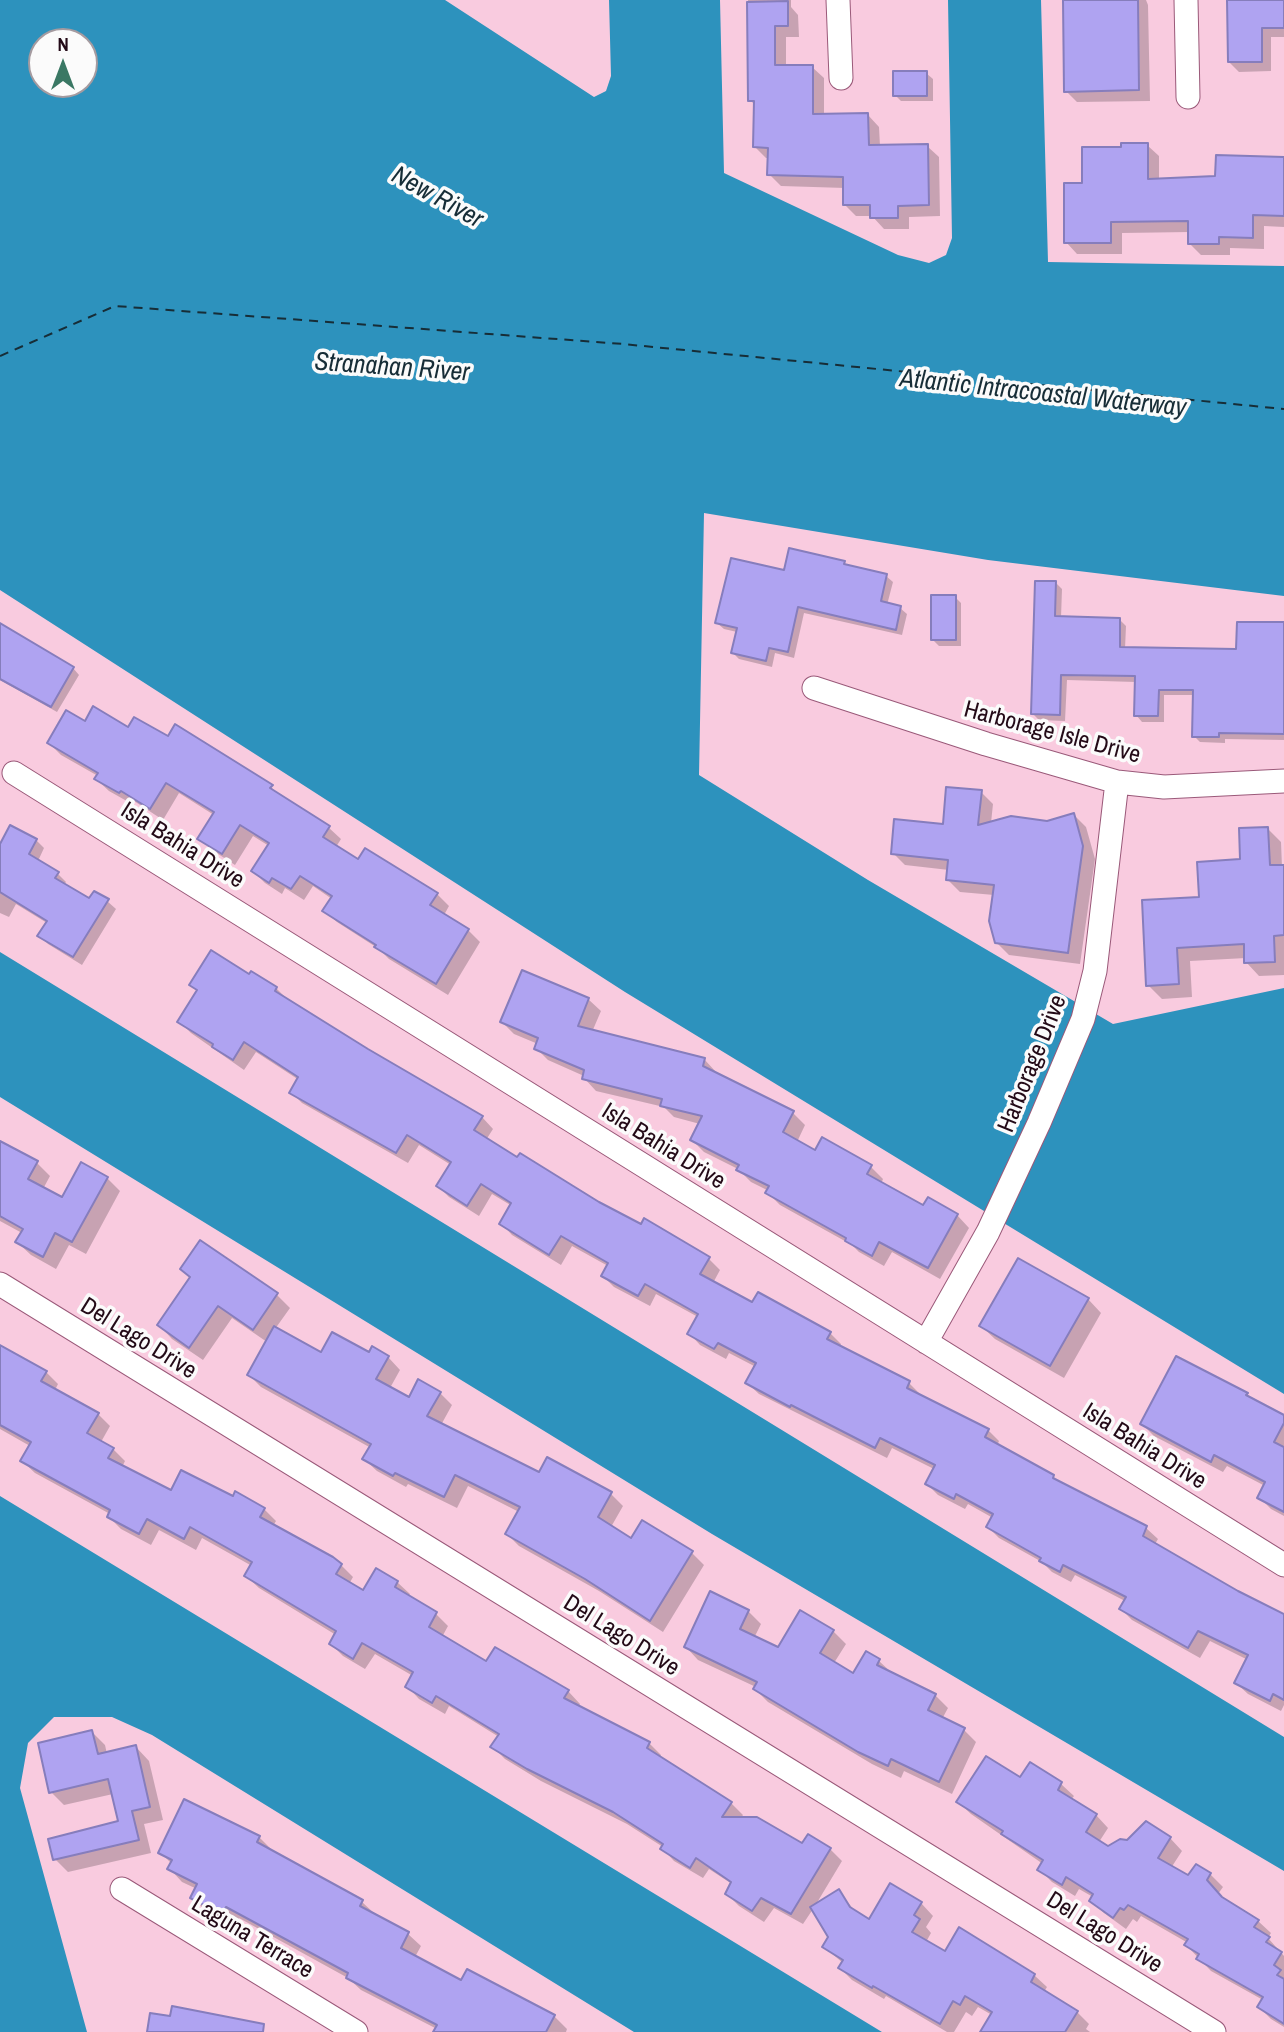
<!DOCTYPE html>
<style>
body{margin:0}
#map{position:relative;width:1284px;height:2032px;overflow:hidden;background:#f9cbdf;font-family:"Archivo Narrow",sans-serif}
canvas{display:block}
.north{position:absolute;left:28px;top:28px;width:70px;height:70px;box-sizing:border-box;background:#fbfbfb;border:2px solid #a59ba0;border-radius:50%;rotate:0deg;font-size:19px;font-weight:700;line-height:28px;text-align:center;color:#230a17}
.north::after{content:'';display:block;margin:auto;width:24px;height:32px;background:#3a7864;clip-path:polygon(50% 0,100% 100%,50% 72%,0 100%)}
</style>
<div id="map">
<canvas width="1284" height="2032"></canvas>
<div class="north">N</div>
</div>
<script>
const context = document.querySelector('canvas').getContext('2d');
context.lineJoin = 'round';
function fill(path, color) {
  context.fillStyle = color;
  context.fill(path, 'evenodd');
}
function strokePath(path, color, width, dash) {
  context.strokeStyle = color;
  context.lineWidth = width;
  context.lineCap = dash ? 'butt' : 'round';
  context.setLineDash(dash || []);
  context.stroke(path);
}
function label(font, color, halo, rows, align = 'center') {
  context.font = font + ' "Archivo Narrow",sans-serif';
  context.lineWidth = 7;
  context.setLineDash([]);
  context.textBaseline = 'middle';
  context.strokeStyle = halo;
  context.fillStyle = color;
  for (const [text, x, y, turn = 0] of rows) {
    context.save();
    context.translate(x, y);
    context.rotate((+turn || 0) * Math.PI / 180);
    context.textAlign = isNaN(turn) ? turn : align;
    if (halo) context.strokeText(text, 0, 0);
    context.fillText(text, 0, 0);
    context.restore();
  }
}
const water = new Path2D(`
 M0,0H445L594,97L606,91L611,76L609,0H720L724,173L898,255L929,263L946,255L952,238L948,0H1041L1048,262L1284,266V596L988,560L704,513L699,775L868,880L1113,1024L1284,988V1394L625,992L0,590ZM42,42H84V84H42Z
 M0,952L1284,1737V1871L712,1534L0,1097Z
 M0,1496L882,2032H634L152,1735L112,1717H54L28,1743L20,1788L87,2032H0Z`);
const shadow = new Path2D(`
 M748,0H791V7L798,15L799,37H786V67H812L824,78V116L868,115L879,127L880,146H927L939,157L940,216L909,217V229H884L872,216H856L845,205V188L781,186L769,174V158H766L755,147L756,106L750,100Z
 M1065,0H1146L1148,5L1150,101L1077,102L1066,91Z
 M1228,0H1284V37H1271V71L1239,72L1229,62Z
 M926,73L933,79V101H901L895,95Z
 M1147,145L1159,156V180L1217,178L1284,158V227L1264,226V249L1230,248V255H1201L1189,243L1190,232L1122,233V254H1077L1066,242L1084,184L1123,149Z
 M844,563L848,566L886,576L893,582L887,605L900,608L907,614L902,635L804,613L794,658L775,653L772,667L739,659L733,653L737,632L724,629L717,623L785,572Z
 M1056,583L1062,589L1061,618L1120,620L1126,626L1125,649L1238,650L1284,624V740L1225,739V743L1200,742L1194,736V695H1164V722H1142L1136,715V682L1067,680L1065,721L1039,720L1032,713Z
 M955,597L961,603V646H939L933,640Z
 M0,625L73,668L79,675L57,712L0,680Z
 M86,723L129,729L168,739L176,727L271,787L283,799L328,827L341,839L336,847L359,861L366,851L437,894L449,906L444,915L468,930L480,942L448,995L389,959L379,949L337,922L324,910L332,899L313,886L304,900L285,888L282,894L265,883L253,871L269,846L253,836L235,865L212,850L199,838L214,815L179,793L163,820L134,801L132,804L109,791L96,779L98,776L61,755L49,743Z
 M981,792L993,804L991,823H1047L1074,815L1086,827L1095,859L1080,964L1009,955L996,942L994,895L960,892L948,880L949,870L905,865L893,853L944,826Z
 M1268,829L1281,842L1282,867L1284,866V975L1259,976L1246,962V958L1190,961L1192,997L1162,999L1148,985L1201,899L1242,861Z
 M36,840L44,848L38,861L58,874L66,882L64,885L90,901H107L116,909L82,965L48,944L40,936L47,923L16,904L9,917L0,913V845Z
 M250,976L276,988L288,1000L367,1050L482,1117L493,1129L486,1140L598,1204L642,1226L644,1221L709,1259L720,1270L713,1283L753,1305L830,1333L841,1344L840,1347L909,1383L920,1394L919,1396L988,1430L999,1441L997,1446L1053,1477L1060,1484L1146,1528L1158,1539L1155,1544L1184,1563L1284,1616V1705L1281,1711L1248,1694L1236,1683L1248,1660L1210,1641L1200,1658L1132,1620L1121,1609L1125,1601L1075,1575L1071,1582L1052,1572L1042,1562L999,1538L988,1527L993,1518L968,1504L965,1509L938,1495L927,1484L934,1469L892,1448L887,1458L759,1394L747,1383L756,1367L729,1353L726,1359L700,1345L689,1333L698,1317L656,1294L650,1306L614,1287L603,1276L608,1266L572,1246L561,1265L512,1235L501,1223L512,1206L492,1194L479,1216L449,1197L438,1186L451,1165L419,1145L408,1163L302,1103L291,1092L299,1080L256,1052L244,1070L191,1033L180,1022Z
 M588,999L601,1011L592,1032L704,1059L716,1072L715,1075L793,1113L805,1125L797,1142L816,1152L823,1140L871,1167L883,1179L881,1184L924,1208L957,1215L969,1228L940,1279L892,1252L884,1266L859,1252L852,1245L780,1205L768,1193L769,1191L751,1182L738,1169L704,1152L692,1140L700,1124L674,1117L664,1107L596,1091L584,1078V1076L548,1060L536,1048L538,1044L514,1034L502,1022Z
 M0,1142L37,1163L50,1176L43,1189L62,1200L107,1178L120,1191L86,1254L69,1245L56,1269L31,1255L17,1242L22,1233L0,1221Z
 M191,1278L277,1295L290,1308L275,1329L321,1354H370L373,1349L388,1357L400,1370L390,1388L409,1399L440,1393L452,1405L441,1425L540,1474L611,1494L623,1506L611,1527L632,1540L643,1522L692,1553L704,1565L663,1632L599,1591L519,1546L507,1534L519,1512L468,1486L457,1508L408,1484L406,1487L377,1471L364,1459L371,1448L261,1387L249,1375L267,1342L232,1318L203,1360L172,1339L159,1325Z
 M1088,1299L1101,1313L1064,1378L995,1339L981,1326Z
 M0,1347L46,1372L58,1384L55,1390L98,1414L110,1426L101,1442L113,1449L125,1461L122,1467L171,1492L233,1499L264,1509L276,1521L273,1526L341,1565L353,1577L349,1584L363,1592L397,1582L410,1594L408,1597L436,1614L448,1626L442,1637L487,1664L568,1691L580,1704L578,1707L649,1743L661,1755L660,1759L731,1803L743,1815L741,1818L802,1846L830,1849L842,1861L815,1906L839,1891L857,1914L870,1921L921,1903L933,1916L926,1927L931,1933L926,1942L946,1953L1034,1975L1047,1987L1044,1992L1077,2012L1089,2024L1086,2029L1090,2032H987L992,2015L978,2007L972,2016L966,2012L954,2032H947L886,1996L884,1999L852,1980L840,1968L843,1963L824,1947L830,1937L813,1909L803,1924L774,1908L764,1922L739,1906L727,1894L732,1884L709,1869L703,1878L674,1861L662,1848L663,1847L627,1824L541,1781L505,1759L493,1747L499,1737L449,1706L445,1714L419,1699L407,1686L413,1676L375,1654L365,1669L343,1656L331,1644L336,1635L259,1588L246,1576L252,1566L202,1538L196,1550L159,1530L151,1545L121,1529L109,1517L110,1514L35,1473L22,1461L30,1446L0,1429Z
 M1247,1394L1253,1401L1284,1417V1516L1271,1509L1259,1497L1265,1486L1227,1466L1223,1472L1154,1436L1142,1424Z
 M711,1594L748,1611L761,1624L754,1638L779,1650L801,1612L833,1631L846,1644L834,1663L854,1675L867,1653L879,1661L892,1673L935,1695L948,1708L942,1719L964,1730L976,1742L952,1794L904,1771L901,1778L872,1764L768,1702L755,1689L756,1687L698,1660L686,1647Z
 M92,1732L105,1745L107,1754L136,1747L149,1761L163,1820L144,1824L151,1853L68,1872L55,1859L120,1823L113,1794L64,1805L51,1792Z
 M1030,1764L1061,1784L1074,1796L1071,1800L1096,1815L1108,1828L1099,1842L1108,1848L1170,1838L1182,1851L1171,1868L1189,1878L1210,1874L1223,1887L1218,1894L1224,1900L1258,1921L1271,1933L1268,1938L1284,1956V2027L1271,2019L1259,2007L1263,2000L1211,1971L1186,1945L1188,1943L1141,1916L1137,1922L1133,1919L1126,1929L1104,1913L1091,1900L1093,1897L1079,1889L1075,1896L1052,1882L1040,1870L1043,1864L971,1814L958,1802L1020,1780Z
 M259,1837L272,1850L271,1852L362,1902L375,1914L408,1934L421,1946L415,1957L462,1982L468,1971L554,2016L567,2029L566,2032H435L437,2029L361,1990L348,1978L239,1918L235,1925L205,1910L192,1898L197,1889L182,1882L170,1869L172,1864L160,1852Z`);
const ferry = new Path2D(`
 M0,356L115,306L623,344L1284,409`);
const building = new Path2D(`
 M1063,0H1138L1139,90L1064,92Z
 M1227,0H1284V28H1262V62H1228Z
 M788,1V26H775V65H813V114L868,113L869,145L928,144L929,205L898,206V218H870V205H843V177L767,175L768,148L753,147L754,101H748L747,2Z
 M893,71H927V96H893Z
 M1121,143H1148V179L1215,176L1216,155L1284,157V216L1253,215V238L1219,237V244H1188V221L1111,222V243H1064V183H1082V147H1121Z
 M789,548L845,561L844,564L887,574L881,601L901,606L896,630L798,607L788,652L769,648L766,661L731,653L737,628L715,623L731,558L784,570Z
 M1035,581H1056L1055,616L1120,618V647L1236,649L1237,622H1284V734L1219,733V737H1192L1193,690H1159L1158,716H1134L1135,676L1061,675L1060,715L1031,714Z
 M931,595H956V640H931Z
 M0,623L74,667L51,707L0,679Z
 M93,706L128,727L134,717L168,736L175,724L273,785L270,788L330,826L323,837L358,859L365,848L438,893L430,905L469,929L436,984L374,947L376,945L322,911L332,896L300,876L291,889L272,878L269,883L251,871L269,843L240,825L222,854L197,839L214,812L166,783L150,809L121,791L119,793L94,779L98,773L47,743L66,710L85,721Z
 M946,787L982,790L978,825L1011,816L1047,821L1074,813L1083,846L1068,953L995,943L989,921L994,885L946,880L948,860L891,854L894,819L943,824Z
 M10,825L37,839L29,854L59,872L55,878L89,898L94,891L109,899L73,957L37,936L47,921L0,892V844Z
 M1268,827L1270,865H1284V935L1274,936L1275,962L1244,963V944L1177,948L1179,984L1146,986L1142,900L1199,897L1197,862L1240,859L1239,828Z
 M211,950L249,974L251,971L277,987L275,991L368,1049L483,1116L474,1130L517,1157L520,1153L599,1202L641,1224L644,1218L710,1257L700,1274L752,1302L758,1292L831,1332L827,1339L910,1381L907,1388L989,1429L985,1437L1054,1475L1053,1478L1147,1526L1143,1536L1238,1591L1284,1614V1700L1273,1694L1270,1701L1234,1683L1248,1655L1198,1631L1188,1648L1119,1609L1126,1597L1063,1565L1060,1572L1039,1561L1041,1558L986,1527L993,1514L956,1494L954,1499L925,1484L935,1465L880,1438L875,1448L791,1405L790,1407L745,1383L756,1363L718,1343L714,1349L687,1334L698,1314L645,1284L638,1296L601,1276L608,1263L561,1236L549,1255L499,1224L511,1203L481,1184L467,1206L436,1186L451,1162L407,1135L396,1153L289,1093L298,1077L244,1042L233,1060L212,1047L213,1044L177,1022L197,990L189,985Z
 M522,970L589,998L578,1026L705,1058L703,1066L794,1111L783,1132L815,1150L822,1137L872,1165L867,1174L923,1205L928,1197L958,1214L928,1268L879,1242L872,1256L845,1241L846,1238L765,1193L769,1186L736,1170L739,1165L690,1140L702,1116L660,1106L662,1099L582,1079L584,1070L534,1049L538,1038L500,1022Z
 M0,1141L38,1161L28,1179L62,1197L81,1162L108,1177L72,1242L55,1233L43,1257L15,1242L23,1229L0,1216Z
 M200,1240L278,1293L253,1330L218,1306L189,1348L157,1325L190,1277L180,1269Z
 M1018,1258L1089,1298L1050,1366L979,1326Z
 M274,1326L321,1352L332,1332L369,1352L372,1346L389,1356L376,1379L409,1397L418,1379L441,1392L427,1416L539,1472L547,1457L612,1492L598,1517L631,1538L642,1520L693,1551L650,1621L585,1579L505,1534L520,1507L455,1475L444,1497L395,1473L393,1476L362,1459L371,1444L247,1375Z
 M0,1345L47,1371L41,1381L99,1413L87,1433L114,1448L108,1458L171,1490L181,1470L233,1496L235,1491L265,1508L260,1517L333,1557L342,1564L336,1574L363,1590L376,1568L398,1581L395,1587L437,1612L429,1627L486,1661L495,1647L569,1690L564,1698L650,1742L647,1748L732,1802L722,1817H757L802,1843L808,1834L831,1848L791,1914L761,1898L752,1911L725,1894L731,1882L696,1858L690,1868L660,1849L663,1844L613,1812L527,1769L490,1747L499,1734L436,1696L432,1703L405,1687L413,1672L362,1643L353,1659L329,1644L336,1631L244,1576L252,1562L190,1527L184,1539L147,1519L139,1534L107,1517L110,1510L20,1461L31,1442L0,1425Z
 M1176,1356L1248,1393L1246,1395L1284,1415V1423L1274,1442L1284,1447V1512L1257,1498L1265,1482L1214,1455L1211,1462L1140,1424Z
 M710,1591L749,1610L740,1629L778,1647L800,1610L834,1630L820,1653L853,1673L866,1651L880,1659L877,1665L936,1694L928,1710L965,1728L939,1782L891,1759L888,1766L858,1752L753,1689L757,1682L684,1647Z
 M92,1730L98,1754L136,1745L150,1807L132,1811L139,1840L53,1860L48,1839L118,1821L108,1779L49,1793L38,1743Z
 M986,1756L1020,1777L1030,1762L1062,1782L1058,1790L1097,1814L1086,1832L1108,1846L1120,1839L1127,1840L1146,1821L1171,1837L1158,1858L1188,1875L1196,1864L1211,1873L1207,1880L1222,1897L1259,1920L1254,1927L1270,1937L1266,1942L1282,1952L1274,1965L1281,1970L1277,1975L1284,1979V2024L1257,2007L1263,1997L1196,1959L1199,1954L1184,1945L1188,1939L1128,1905L1124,1910L1120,1908L1113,1918L1089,1901L1093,1894L1066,1877L1062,1885L1037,1870L1043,1860L1001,1834L1003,1831L956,1802Z
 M184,1799L260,1836L257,1842L363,1900L360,1906L409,1932L401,1948L461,1980L467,1969L555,2015L546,2032H433L437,2025L346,1978L348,1973L226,1907L222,1914L190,1898L197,1884L167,1869L172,1860L158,1853Z
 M890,1883L922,1902L914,1915L920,1919L912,1932L945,1951L959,1927L1035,1974L1031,1982L1078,2011L1065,2032H980L992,2012L965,1996L960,2005L953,2001L940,2024L873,1986L872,1988L838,1968L843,1960L822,1947L828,1937L810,1907L839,1889L850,1907L869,1919Z
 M172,2006L264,2024L263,2032H147L150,2013L170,2016Z`);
const street = new Path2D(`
 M838,0L841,78
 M1186,0L1188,97
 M814,688L986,744L1117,782L1164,787L1284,781
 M14,773L1284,1565
 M0,1284L1214,2032
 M926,1342L988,1232L1039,1123L1083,1019L1095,971L1117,782
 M122,1889L356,2032`);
const streetNames = [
 ["Harborage Isle Drive",1052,733,15],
 ["Isla Bahia Drive",182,846,32],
 ["Harborage Drive",1033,1064,-68],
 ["Isla Bahia Drive",663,1147,32],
 ["Del Lago Drive",138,1339,32],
 ["Isla Bahia Drive",1144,1447,32],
 ["Del Lago Drive",621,1636,32],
 ["Del Lago Drive",1104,1933,32],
 ["Laguna Terrace",252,1938,31]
];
const waterNames = [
 ["New River",437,198,29],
 ["Stranahan River",392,368,4],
 ["Atlantic Intracoastal Waterway",1043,394,6]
];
fill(water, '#2d92bd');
fill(shadow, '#0003');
strokePath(ferry, '#172d37', 2, [9, 7]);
fill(building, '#afa3f1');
strokePath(building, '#867dbc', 2);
strokePath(street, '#9a5979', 25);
strokePath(street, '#fff', 23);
label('24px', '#230a17', '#fbfbfb', streetNames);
label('italic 26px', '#172d37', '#fbfbfb', waterNames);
</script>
